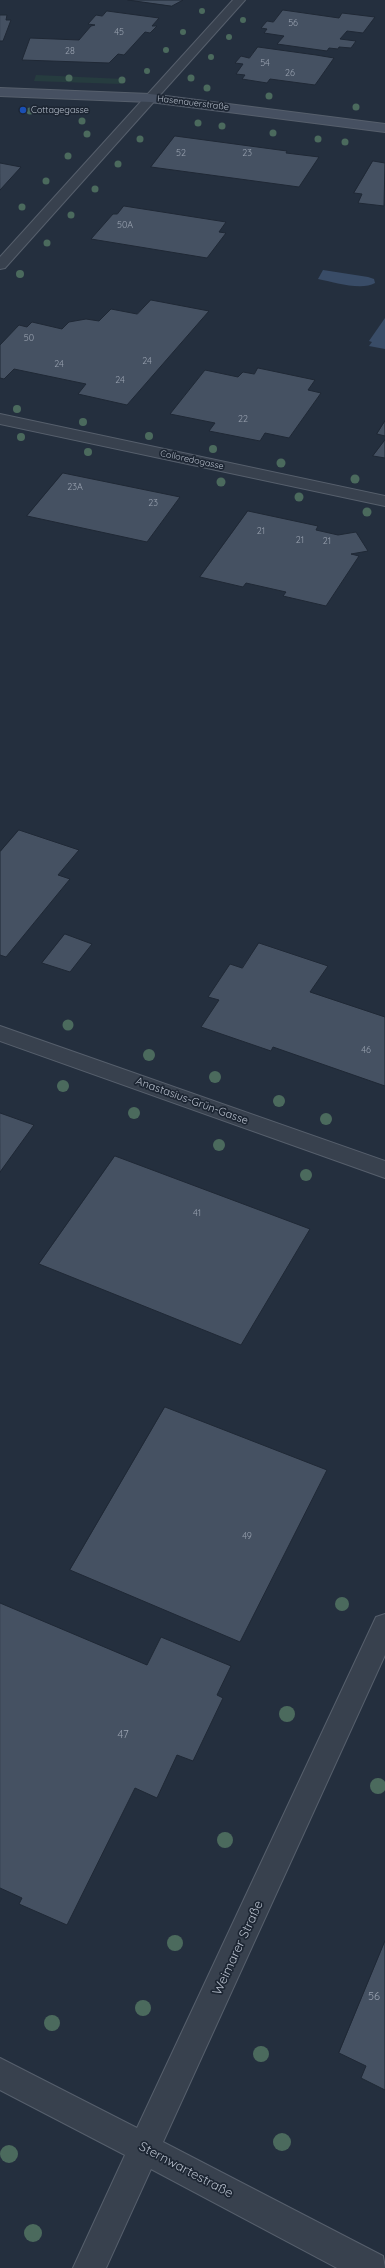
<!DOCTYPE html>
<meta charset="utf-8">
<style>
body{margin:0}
canvas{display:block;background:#242f3e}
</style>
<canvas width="385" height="2268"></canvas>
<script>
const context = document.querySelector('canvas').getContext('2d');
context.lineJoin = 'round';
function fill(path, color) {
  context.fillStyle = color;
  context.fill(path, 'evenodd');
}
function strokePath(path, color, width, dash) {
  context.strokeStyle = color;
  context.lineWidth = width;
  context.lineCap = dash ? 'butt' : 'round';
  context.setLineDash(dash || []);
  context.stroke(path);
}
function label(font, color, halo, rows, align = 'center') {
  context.font = font + ' Quicksand,sans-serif';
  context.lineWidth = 3.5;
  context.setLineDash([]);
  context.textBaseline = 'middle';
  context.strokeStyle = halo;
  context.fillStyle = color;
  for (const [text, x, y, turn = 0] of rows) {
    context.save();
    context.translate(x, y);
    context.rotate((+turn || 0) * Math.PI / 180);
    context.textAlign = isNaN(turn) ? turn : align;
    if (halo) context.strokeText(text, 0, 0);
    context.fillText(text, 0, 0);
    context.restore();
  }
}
const green = new Path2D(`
 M36,75L123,79L121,84L34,81Z`);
const water = new Path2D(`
 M323,270L368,277L374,279L375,283C361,291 334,282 318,279Z
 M385,318V349L369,346L372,342L369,341Z`);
const building = new Path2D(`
 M128,0H183L172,6Z
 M283,10L339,18L342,13L375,17L363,33L347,31L340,39L356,41L351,48L339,47L338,49L329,48L327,51L277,44L284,36L264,33L267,29L261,28L267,21L273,22Z
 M107,11L159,18L152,26H157L150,33L145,32L124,55L118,54L109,63L22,60L30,38L79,40L91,26L95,25L88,24L96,15L102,16Z
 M0,15H7L6,20H11L3,41H0Z
 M258,47L316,55L334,58L315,85L270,79L267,83L242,79L245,75L236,74L243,64L235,63L241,56L249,58Z
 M175,136L287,151L286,153L319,157L299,187L151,167Z
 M373,161L385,163L384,206L358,203L362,194L354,193Z
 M0,163L21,167L0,190Z
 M124,206L226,222L219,232L226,233L207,258L91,239L113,214H117Z
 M151,300L209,311L127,405L78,394L86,384L14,369L4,379L0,378V345L19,325L27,327L32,322L62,329L69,322L86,319L99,321L111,309L137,314Z
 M258,368L315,380L308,390L321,393L289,438L265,433L260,441L209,431L215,423L170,414L205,370L238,377L243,372L254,374Z
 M385,421V436L377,434Z
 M385,440V458L373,456Z
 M63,473L180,497L147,542L27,516Z
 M248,511L318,526L316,530L338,535L356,532L368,551L351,554L359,556L326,606L283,596L286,592L246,583L243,587L200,577Z
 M19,830L79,850L58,875L70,879L6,957L0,955V852Z
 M65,934L92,944L70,972L42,963Z
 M259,943L328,966L310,992L385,1017V1086L273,1047L271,1051L201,1027L219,1000L208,997L230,964L242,968Z
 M0,1113L34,1125L0,1172Z
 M115,1156L310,1229L241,1345L39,1264Z
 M165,1407L327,1470L240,1642L70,1570Z
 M0,1603L147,1665L161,1637L231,1666L217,1695L223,1698L193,1761L177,1755L157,1798L135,1788L67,1925L19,1904L22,1898L0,1888Z
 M385,1941V2090L361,2078L366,2066L339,2053Z`);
const street = new Path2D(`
 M233,0H245L5,268L0,269V257Z
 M0,414L385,496V506L0,424Z
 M0,1026L385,1161V1178L0,1041Z
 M385,1614V1655L163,2142L383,2256L385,2268H337L151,2169L106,2268H73L125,2155L0,2090V2058L137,2128L376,1617Z`);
const secondary = new Path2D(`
 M0,88L150,94L385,124V132L150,102L0,96Z`);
const trees = [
 [202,11,3],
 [243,20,3],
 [183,32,3],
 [229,37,3],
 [166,50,3],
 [211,57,3],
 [147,71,3],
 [69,78,3.5],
 [191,78,3.5],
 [122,80,3.5],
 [207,88,3.5],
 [269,96,3.5],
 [356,107,3.5],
 [30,111,3.5],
 [82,121,3.5],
 [198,123,3.5],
 [222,126,3.5],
 [273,133,3.5],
 [87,134,3.5],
 [140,139,3.5],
 [318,139,3.5],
 [345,142,3.5],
 [68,156,3.5],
 [118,164,3.5],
 [46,181,3.5],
 [95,189,3.5],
 [22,207,3.5],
 [71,215,3.5],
 [47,243,3.5],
 [20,274,4],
 [17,409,4],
 [83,422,4],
 [149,436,4],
 [21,437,4],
 [213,449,4],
 [88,452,4],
 [281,463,4.5],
 [355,479,4.5],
 [221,482,4.5],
 [299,497,4.5],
 [367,512,4.5],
 [68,1025,5.5],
 [149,1055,6],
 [215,1077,6],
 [63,1086,6],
 [279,1101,6],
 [134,1113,6],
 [326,1119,6],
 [219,1145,6],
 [306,1175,6],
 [342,1604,7],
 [287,1714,8],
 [378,1786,8],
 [225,1840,8],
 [175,1943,8],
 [143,2008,8],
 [52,2023,8],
 [261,2054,8],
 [282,2142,9],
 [9,2154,9],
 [33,2233,9]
];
const markers = [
 [23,110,4,"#1a4fb4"]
];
const numberNames = [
 ["56",293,23],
 ["45",119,32],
 ["28",70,51],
 ["54",265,63],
 ["26",290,73],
 ["52",181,153],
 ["23",247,153],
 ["50A",125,225],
 ["50",29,338],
 ["24",147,361],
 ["24",59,364],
 ["24",120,380],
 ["22",243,419],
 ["23A",75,487],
 ["23",153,503],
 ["21",261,531],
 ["21",300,540],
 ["21",327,541],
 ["46",366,1050],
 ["41",197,1213],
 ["49",247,1536]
];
const farStreetnames = [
 ["Hasenauerstraße",193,103,7],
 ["Colloredogasse",192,460,12]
];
const farPoinames = [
 ["Cottagegasse",31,110]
];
const streetNames = [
 ["Anastasius-Grün-Gasse",192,1101,20]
];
const nearNumbernames = [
 ["47",123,1735],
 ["56",374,1997]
];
const nearStreetnames = [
 ["Weimarer Straße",238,1948,-65],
 ["Sternwartestraße",186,2170,28]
];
fill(green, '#263c3f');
fill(water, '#394c67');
fill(building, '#455162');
strokePath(building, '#1f2835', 1);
strokePath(street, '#565f6c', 2);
strokePath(secondary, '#565f6c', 2);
fill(street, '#38414e');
fill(secondary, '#465061');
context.fillStyle = '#4b6a5d';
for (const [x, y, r] of trees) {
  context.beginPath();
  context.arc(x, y, r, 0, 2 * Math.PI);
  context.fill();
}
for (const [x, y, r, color] of markers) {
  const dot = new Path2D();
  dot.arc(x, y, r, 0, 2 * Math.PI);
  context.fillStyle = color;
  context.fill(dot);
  strokePath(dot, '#1d2633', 1.5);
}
label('9px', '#98a1af', null, numberNames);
label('9px', '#b4bcc9', '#1d2633', farStreetnames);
label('9px', '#b4bcc9', '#1d2633', farPoinames, 'left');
label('11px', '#b4bcc9', '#1d2633', streetNames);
label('11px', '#98a1af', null, nearNumbernames);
label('13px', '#b4bcc9', '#1d2633', nearStreetnames);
</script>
